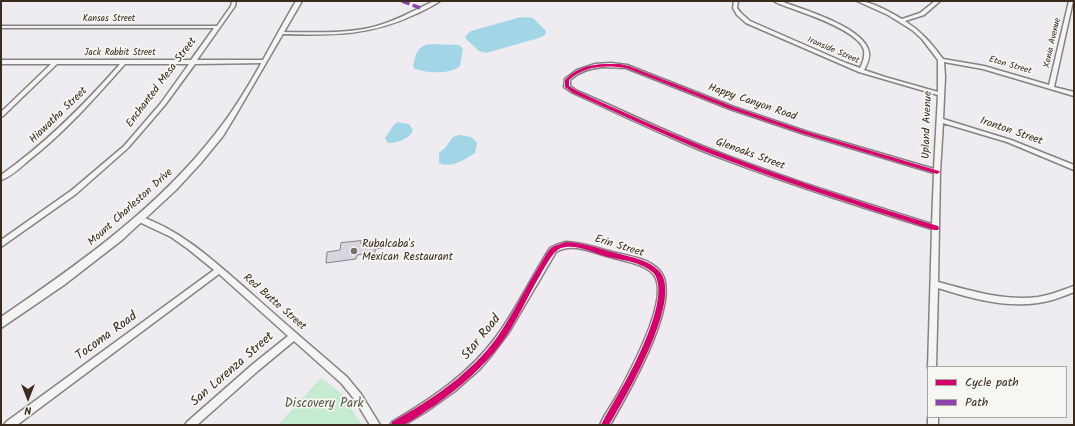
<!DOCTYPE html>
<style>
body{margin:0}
#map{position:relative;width:1075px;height:426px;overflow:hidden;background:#eeecf1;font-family:Kalam,sans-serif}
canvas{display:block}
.frame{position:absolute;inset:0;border:2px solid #3b2a1e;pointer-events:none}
.legend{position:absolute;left:927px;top:366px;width:140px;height:52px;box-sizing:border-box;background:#f6f6f2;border:1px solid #aba49d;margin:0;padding:5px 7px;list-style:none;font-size:12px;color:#3b2a1e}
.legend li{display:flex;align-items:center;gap:8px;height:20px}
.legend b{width:20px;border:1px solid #aba49d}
.north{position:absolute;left:8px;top:378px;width:40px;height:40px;-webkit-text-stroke:3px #f6f6f2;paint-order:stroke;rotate:180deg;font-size:11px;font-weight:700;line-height:16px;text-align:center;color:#3b2a1e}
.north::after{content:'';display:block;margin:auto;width:14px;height:18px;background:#3b2a1e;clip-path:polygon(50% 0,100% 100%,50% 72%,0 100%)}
</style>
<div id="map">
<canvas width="1075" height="426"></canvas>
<div class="frame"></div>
<ul class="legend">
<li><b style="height:5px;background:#d6006c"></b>Cycle path</li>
<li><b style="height:5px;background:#8e44ad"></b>Path</li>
</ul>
<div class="north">N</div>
</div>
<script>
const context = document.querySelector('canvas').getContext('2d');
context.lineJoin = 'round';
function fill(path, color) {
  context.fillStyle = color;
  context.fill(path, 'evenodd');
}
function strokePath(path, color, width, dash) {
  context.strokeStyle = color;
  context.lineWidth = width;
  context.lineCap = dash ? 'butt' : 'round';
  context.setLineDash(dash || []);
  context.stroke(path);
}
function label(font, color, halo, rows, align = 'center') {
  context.font = font + ' Kalam,sans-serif';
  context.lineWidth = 3.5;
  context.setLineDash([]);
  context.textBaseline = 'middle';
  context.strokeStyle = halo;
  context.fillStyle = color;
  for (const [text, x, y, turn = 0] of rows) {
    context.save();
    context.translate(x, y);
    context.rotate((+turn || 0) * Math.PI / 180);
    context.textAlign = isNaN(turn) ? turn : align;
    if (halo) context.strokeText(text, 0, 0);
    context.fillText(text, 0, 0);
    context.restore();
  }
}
const green = new Path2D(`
 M321,378L342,394L362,425H278Z`);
const water = new Path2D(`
 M521,17L533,18L546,31L545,35L539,38L486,53L479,51L465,38L467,34L471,31Z
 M429,44L459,45L463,49L460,66C449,75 428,73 415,69L413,66C416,54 417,47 429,44Z
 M397,122L409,124L413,130C410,139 397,143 388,143L385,138L394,125Z
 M459,135C467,136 473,136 477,143L475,153C466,159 451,169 439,163V153L445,148L453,137Z`);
const building = new Path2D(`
 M361,241V244L384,241V248L375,249V253L357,255L356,259L326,263L327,252L340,250L341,243Z`);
const minor = new Path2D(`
 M232,1H236L235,6L197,60H263L266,62L265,63L195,64L165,105L128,148L76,194L1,247V240L72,190L124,146L161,103L189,64H125C95,98 65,132 28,161C20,168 11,177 1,180V175C46,143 84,105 120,64H57L3,116L1,117V112L51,64H1V60H191L214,28H1V26H217L231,6Z
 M434,1H440C433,6 424,10 416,14C367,37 332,35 280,34L278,33L280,32C309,32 340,34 369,28C392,23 413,11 434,1Z
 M734,1H738L737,8L741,13L750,21L846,63L860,68C863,62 865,56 864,50C859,32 813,16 796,10C789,7 780,5 774,1H780C802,9 860,26 868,49C871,56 868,63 864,70L885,77L938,92V60L922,39L912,30L888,15L857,1C871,1 890,12 902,19L920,13L935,1H940L924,15L905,21C922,32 931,43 943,59L984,66L1049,85L1069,1H1073L1054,87L1074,92V96L983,69L944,62L945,77L943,119L1011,140L1074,165V170L1007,142L943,123L940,172L938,282C971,291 1004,301 1038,297C1051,295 1062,290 1074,286V292C1062,297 1051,301 1038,303C1004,308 970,298 938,288L936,367L928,368L932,229C854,205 776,180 700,150C657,132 615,112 573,93L564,87L565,79L577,70L595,64L611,63L627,65L734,107L808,132L934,169L938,95L859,72L746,23L737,15L733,8ZM603,67L626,68L730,109L804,134L934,173L932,224C856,200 779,177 705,147C662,130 620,109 577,91L570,86V80C579,71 590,68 603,67Z
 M139,216C184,231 218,265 253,295C284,323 316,350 347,377L361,394L380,425H370L355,400L341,383L294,341L259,370L197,425H185L187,422L253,364L288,336L219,274L17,425H4L6,422L214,270L188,249L171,237L137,221L135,219Z
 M566,242C583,242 599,249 616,253C630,256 650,259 660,271C684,299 626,397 610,425H600C605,413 614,402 620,390C631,369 672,295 653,274C644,264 627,262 614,258C595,254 574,241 556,252L509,332L491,356L480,369L455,391L427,411L404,425H390L392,422C431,399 469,374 496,337C517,309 531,277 550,248L556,245Z
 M928,417H938V425H928Z`);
const tertiary = new Path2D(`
 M296,1H302L234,118L223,136L200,164L176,190L122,240L64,285L1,328V317C79,264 158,208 216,133C248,93 270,45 296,1Z`);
const quiet = new Path2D(`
 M402,1L423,9`);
const cycleway = new Path2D(`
 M603,64H620L629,66L734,107L808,132L939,171L940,172L937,174L804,134L730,109L626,68C606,65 585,65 569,80V86L577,91C619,110 662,130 705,147C781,177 860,202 938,226L939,228L938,230H934C856,205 777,180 701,150C658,132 616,112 573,93L565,87V80C575,69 588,65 603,64Z
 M566,242C583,242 599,249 616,253C630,257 650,260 660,272C683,300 625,398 609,425H601C606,414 613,404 619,393C632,371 670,300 655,275C651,269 641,265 635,263C626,260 617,259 608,257C594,253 576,243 561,248C551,252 541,275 535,284C524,304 515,324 502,342C484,367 459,388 434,406C427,410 411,422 403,425C400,426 395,425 391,425L392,422C431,400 471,374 498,336C513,314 524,291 538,268C542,262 546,253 551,248C555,245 561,244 566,242Z`);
const markers = [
 [354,251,4,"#7a6e68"]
];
const farStreetnames = [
 ["Kansas Street",109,19],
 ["Xenia Avenue",1053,43,-77],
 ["Ironside Street",833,51,23],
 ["Jack Rabbit Street",120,53],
 ["Eton Street",1010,66,16]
];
const streetNames = [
 ["Enchanted Mesa Street",162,83,-53],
 ["Happy Canyon Road",752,103,19],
 ["Hiawatha Street",59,116,-44],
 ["Upland Avenue",928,125,-88],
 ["Ironton Street",1011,132,19],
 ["Glenoaks Street",750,155,20],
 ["Mount Charleston Drive",131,208,-42],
 ["Erin Street",619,247,17],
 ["Red Butte Street",274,303,41]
];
const poiNames = [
 ["Rubalcaba's",362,245],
 ["Mexican Restaurant",362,258]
];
const nearStreetnames = [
 ["Tocoma Road",107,337,-36],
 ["Star Road",482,338,-51],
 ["San Lorenza Street",233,370,-41]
];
const nearParknames = [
 ["Discovery Park",324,405]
];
fill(green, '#c5ebd1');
fill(water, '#a2d6e6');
fill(building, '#d7d5e0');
strokePath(building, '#878282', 1);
strokePath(minor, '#878282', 3);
strokePath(tertiary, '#878282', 3);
fill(minor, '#f4f4f3');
fill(tertiary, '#f4f4f3');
strokePath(quiet, '#8e44ad', 3.5, [8, 3.5]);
fill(cycleway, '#d6006c');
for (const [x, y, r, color] of markers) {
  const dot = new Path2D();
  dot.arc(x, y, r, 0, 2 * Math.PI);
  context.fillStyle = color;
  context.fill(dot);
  strokePath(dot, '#f6f6f2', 1.5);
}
label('9px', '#3b2a1e', '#f6f6f2', farStreetnames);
label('11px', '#3b2a1e', '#f6f6f2', streetNames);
label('11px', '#3b2a1e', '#f6f6f2', poiNames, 'left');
label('13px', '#3b2a1e', '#f6f6f2', nearStreetnames);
label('13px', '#555a44', '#f6f6f2', nearParknames);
</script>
